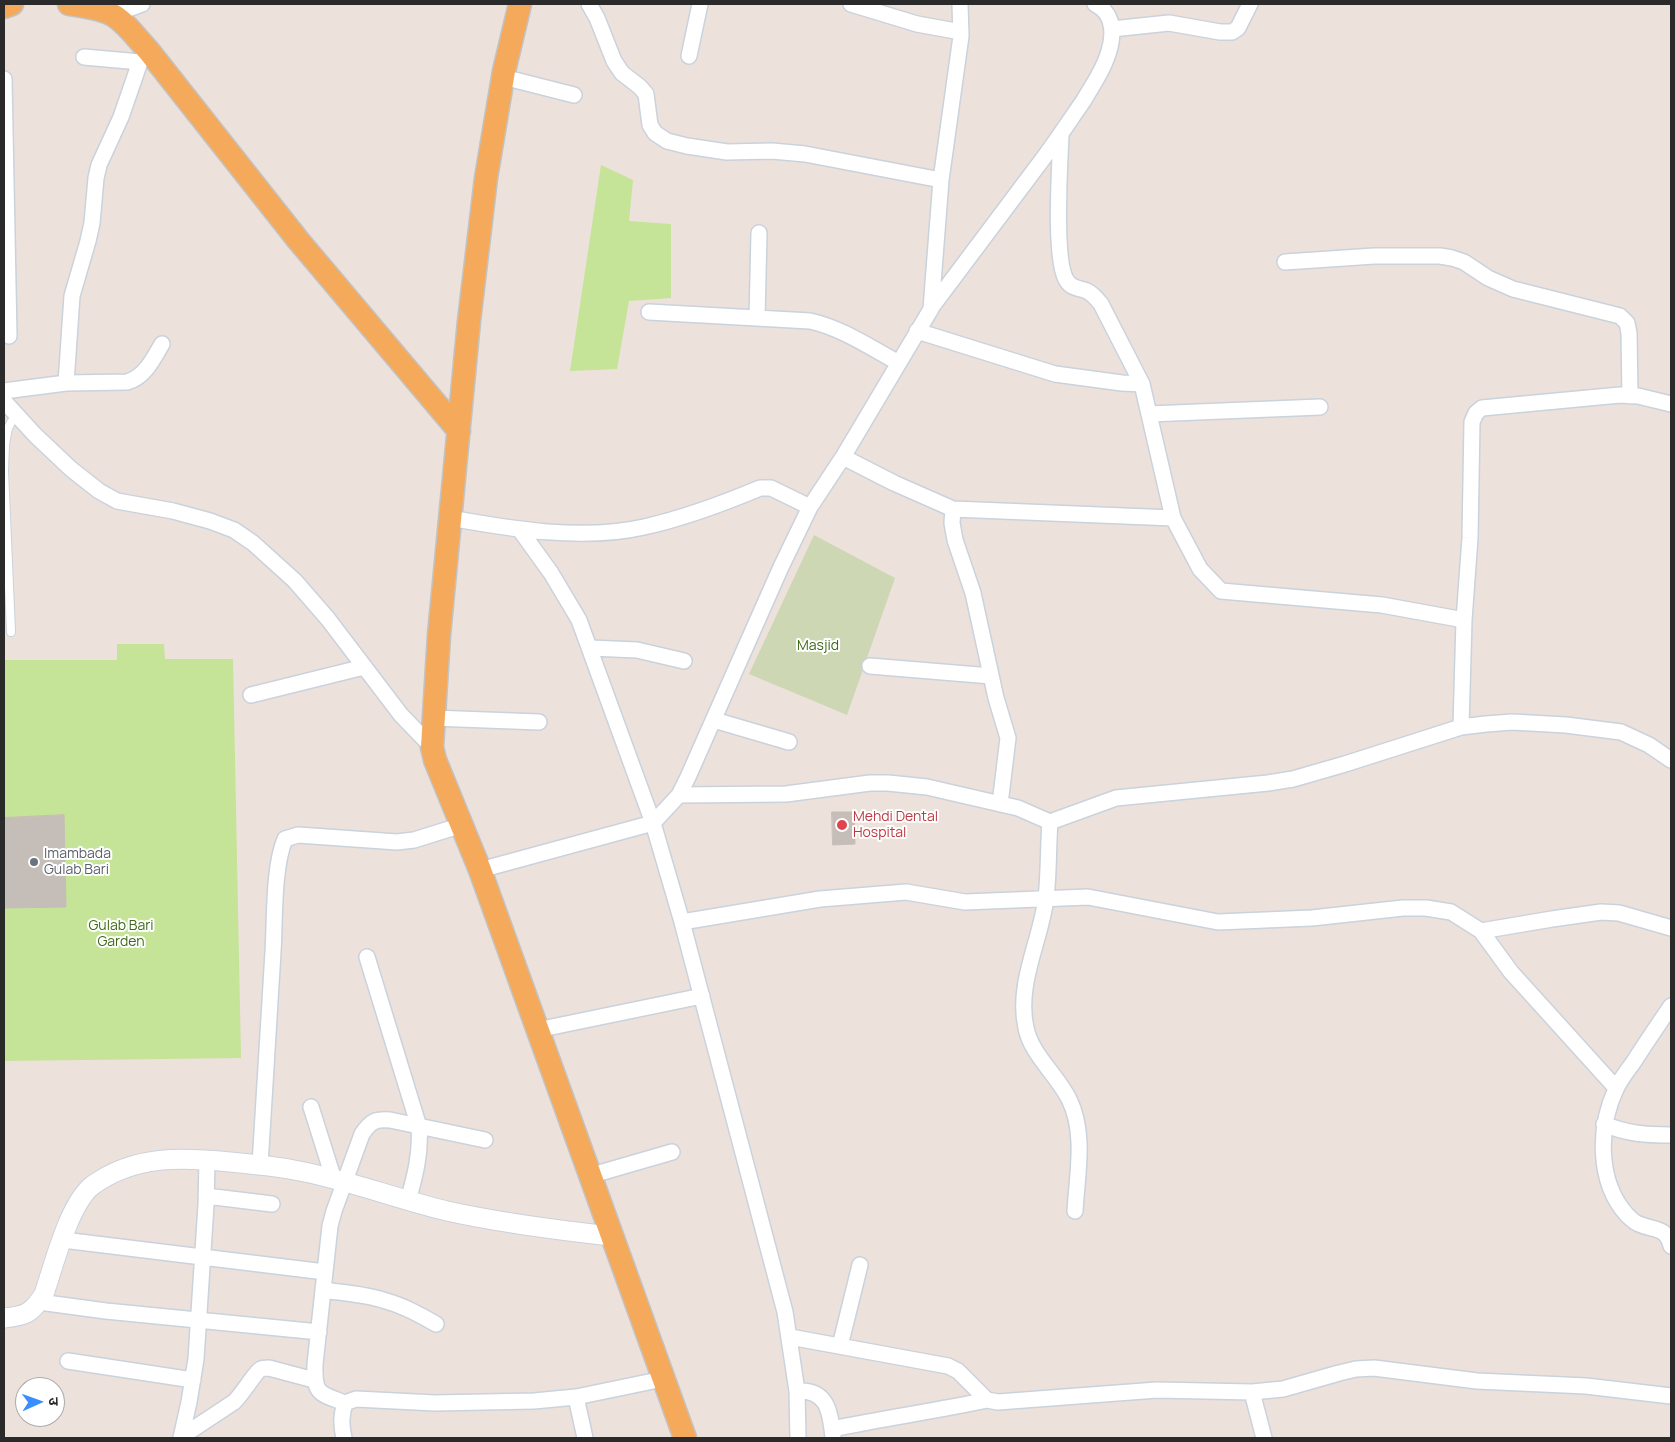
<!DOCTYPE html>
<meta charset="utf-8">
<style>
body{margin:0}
#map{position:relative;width:1675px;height:1442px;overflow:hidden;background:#ede1dc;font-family:Manrope,"Noto Sans Devanagari",sans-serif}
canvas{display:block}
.frame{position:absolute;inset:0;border:5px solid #2a2a2a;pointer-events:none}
.north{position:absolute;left:15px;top:1377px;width:50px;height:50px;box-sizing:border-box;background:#fff;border:1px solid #aaa;border-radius:50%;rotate:88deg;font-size:14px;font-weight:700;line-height:20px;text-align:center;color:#2a2a2a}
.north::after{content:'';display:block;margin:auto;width:18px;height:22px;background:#388efe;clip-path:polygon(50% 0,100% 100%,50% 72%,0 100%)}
</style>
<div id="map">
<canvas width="1675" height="1442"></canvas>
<div class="frame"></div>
<div class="north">उ</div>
</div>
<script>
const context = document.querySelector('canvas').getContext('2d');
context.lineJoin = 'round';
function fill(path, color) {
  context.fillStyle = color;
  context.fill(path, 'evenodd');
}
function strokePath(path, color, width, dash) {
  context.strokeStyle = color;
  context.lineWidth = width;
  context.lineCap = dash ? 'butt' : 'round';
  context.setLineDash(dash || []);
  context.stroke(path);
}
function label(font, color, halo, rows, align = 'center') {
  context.font = font + ' Manrope,sans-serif';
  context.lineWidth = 4;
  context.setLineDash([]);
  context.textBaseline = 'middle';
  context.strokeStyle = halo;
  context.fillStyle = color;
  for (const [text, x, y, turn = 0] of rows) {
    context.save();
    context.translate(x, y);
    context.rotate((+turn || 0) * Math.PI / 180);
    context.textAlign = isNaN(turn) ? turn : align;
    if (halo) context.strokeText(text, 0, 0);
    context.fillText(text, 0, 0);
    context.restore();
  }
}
const green = new Path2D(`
 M601,165L633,180L629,221L671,224V298L629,301L617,369L570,371Z
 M117,644H164L165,659H233L241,1058L4,1061V660H117Z`);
const cemetery = new Path2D(`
 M814,535L895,578L847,715L749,674Z`);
const building = new Path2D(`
 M832,812H854L855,844L833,845Z
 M64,815L66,907L4,908V818Z`);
const service = new Path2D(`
 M11,632L4,471L5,444L8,428L16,414`);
const minor = new Path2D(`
 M589,4L597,18L614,61L622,73L640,87L646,94L650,125L655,133L667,141L687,146L727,152L772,151L805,154L941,180
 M851,4L917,24L961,32
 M112,15L142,4
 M1112,29L1169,23L1220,32H1232L1238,28L1250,4
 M689,56L700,4
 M84,57L140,62
 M503,77L574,95
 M4,79L9,336
 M1061,135C1060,163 1053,262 1067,281C1072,289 1080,288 1087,291C1093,294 1097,299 1101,304L1142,384L1173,518
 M1285,262L1374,256H1440L1452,258L1464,262L1488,278L1513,289L1620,316L1627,323L1629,333L1630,396
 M931,308C966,262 1001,215 1036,168C1053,146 1068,123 1084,100C1092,86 1102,72 1107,57C1114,38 1116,14 1095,4
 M649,312L810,321C842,328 871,348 899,363
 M757,318L759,233
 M917,331L1055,374L1122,383L1142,384
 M66,383L72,296L88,241L92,223L96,178L99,165L121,117L140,62L148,50
 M4,391L66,383L127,382C145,377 153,359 162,344
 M4,401L35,435L71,469L99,491L117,501L173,511L210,521L234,530L253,543L295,581L328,619L401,715L432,747
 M1149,414L1320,407
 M843,457L894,483L953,509
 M450,518C511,529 583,541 644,527C684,518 722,504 760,488H771L810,507
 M1464,620L1470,538L1472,422L1476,413L1482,408L1620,395L1638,396L1671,404
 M590,648L637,650L684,661
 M870,666L991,676
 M251,695L364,667
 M433,718L539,722
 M714,720L789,742
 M679,795L786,794L870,783H888L927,787L1018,808L1050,822C1048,847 1049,873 1046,898C1041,940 1016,984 1026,1028C1031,1054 1057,1075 1069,1099C1086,1133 1077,1175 1075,1211
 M1000,804L1008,738L996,698L973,593L955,540L952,523L953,509L1173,518L1200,569L1221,591L1382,605L1464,620L1461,727
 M1050,822L1116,798L1268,783L1293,779L1345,764L1461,727L1486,724L1512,722L1566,725L1621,732L1649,745L1671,760
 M480,870L653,823L579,620L551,573L520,530
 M682,922L820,899L906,892L965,902L1088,897L1218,922L1312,918L1403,908H1426L1451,912L1481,931L1511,972L1616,1088
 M1481,931L1552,919L1601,912L1619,913L1671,928
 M367,957L419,1127C421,1153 415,1176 408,1201
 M1671,1006C1658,1025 1645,1044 1633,1063C1627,1071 1620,1080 1616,1089C1598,1127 1597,1182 1627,1215C1630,1218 1635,1223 1639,1224C1654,1231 1666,1226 1671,1246
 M537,1030L702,996
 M311,1107L334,1180
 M1604,1124C1627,1134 1647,1135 1671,1135
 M260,1165C265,1094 269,1023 273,952C275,921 273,867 285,839L298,835L397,842L414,840L462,825
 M589,1176L672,1152
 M206,1196L272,1204
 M63,1240L325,1272
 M323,1290C344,1293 366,1294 386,1301C404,1306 420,1315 436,1324
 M39,1302L106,1311L319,1332
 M790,1337L948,1366L958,1371L987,1400L998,1402L1157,1390L1252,1392L1264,1438
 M840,1346L860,1265
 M68,1361L193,1380
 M797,1391C828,1389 830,1412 833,1437
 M1252,1392L1283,1389L1339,1373L1356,1369L1374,1368L1477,1381L1586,1386L1671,1396
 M576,1397L585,1438
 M345,1403C319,1393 314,1395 315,1364L330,1226L334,1211L362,1134C371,1121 375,1119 390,1120L485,1140
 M832,1429C884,1418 936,1411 987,1400
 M181,1437L234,1402C241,1396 256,1371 261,1369C263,1368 266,1368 269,1368L314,1380
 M181,1438L189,1402L196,1359L206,1205L207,1160
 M344,1438C341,1425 341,1416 345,1403L356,1399L435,1403L534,1401L576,1397L663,1379
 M798,1438L797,1391L785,1312L682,922L653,823L679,795L688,777L781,567L810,507L843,457L931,309L941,180L961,36L960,4`);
const tertiary = new Path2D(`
 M4,1318C26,1316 32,1313 44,1294C54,1265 69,1203 93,1185C135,1155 182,1157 230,1162C252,1164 273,1166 294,1170C346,1179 396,1199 447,1211C501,1223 556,1230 611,1236`);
const primary = new Path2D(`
 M69,4C83,6 99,8 111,14C126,22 137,39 148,50L298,240L459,431
 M520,4L504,71L486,178L469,321L439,635L432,747L435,760L480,870L685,1438
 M4,7L12,4`);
const markers = [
 [842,825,6,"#e0444e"],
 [34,862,5,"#6b7280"]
];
const parkNames = [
 ["Masjid",818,646],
 ["Gulab Bari",121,926],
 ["Garden",121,942]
];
const healthNames = [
 ["Mehdi Dental",853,817],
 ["Hospital",853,833]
];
const worshipNames = [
 ["Imambada",44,854],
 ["Gulab Bari",44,870]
];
fill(green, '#c5e497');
fill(cemetery, '#cdd7b3');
fill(building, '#c4bdb8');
strokePath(building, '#c8bdb6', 1);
strokePath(service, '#cad2dc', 10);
strokePath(minor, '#cad2dc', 18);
strokePath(tertiary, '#cad2dc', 21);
strokePath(primary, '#c3c3c3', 25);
strokePath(service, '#fff', 8);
strokePath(minor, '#fff', 15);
strokePath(tertiary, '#fff', 19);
strokePath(primary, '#f4aa5a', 22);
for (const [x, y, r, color] of markers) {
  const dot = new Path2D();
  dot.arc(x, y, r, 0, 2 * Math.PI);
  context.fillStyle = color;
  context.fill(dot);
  strokePath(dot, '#fff', 2);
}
label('14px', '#3d6918', '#fff', parkNames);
label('14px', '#be3a42', '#fff', healthNames, 'left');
label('14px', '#5b616d', '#fff', worshipNames, 'left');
</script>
